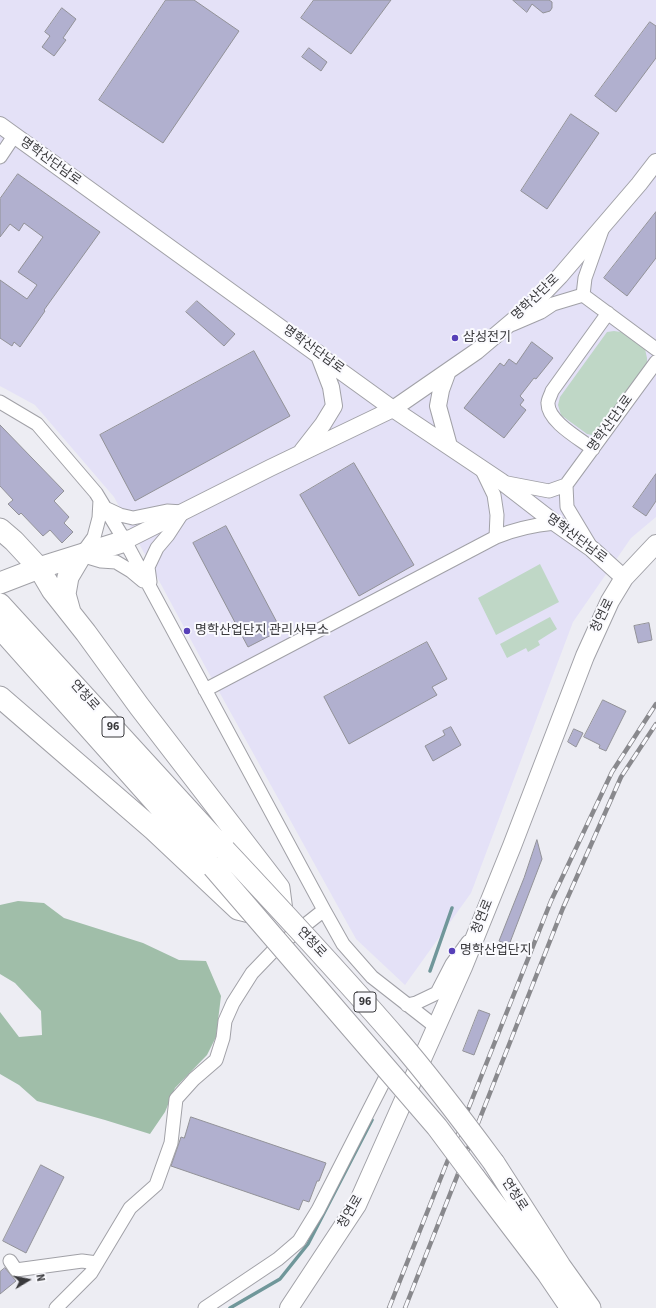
<!DOCTYPE html>
<meta charset="utf-8">
<style>
body{margin:0}
#map{position:relative;width:656px;height:1308px;overflow:hidden;background:#ededf3;font-family:"Source Sans 3",sans-serif}
canvas{display:block}
.north{position:absolute;left:8px;top:1260px;width:40px;height:40px;-webkit-text-stroke:3px #fafafe;paint-order:stroke;rotate:80deg;font-size:11px;font-weight:700;line-height:16px;text-align:center;color:#39393c}
.north::after{content:'';display:block;margin:auto;width:14px;height:18px;background:#39393c;clip-path:polygon(50% 0,100% 100%,50% 72%,0 100%)}
</style>
<div id="map">
<canvas width="656" height="1308"></canvas>
<div class="north">N</div>
</div>
<script>
const context = document.querySelector('canvas').getContext('2d');
context.lineJoin = 'round';
function fill(path, color) {
  context.fillStyle = color;
  context.fill(path, 'evenodd');
}
function strokePath(path, color, width, dash) {
  context.strokeStyle = color;
  context.lineWidth = width;
  context.lineCap = dash ? 'butt' : 'round';
  context.setLineDash(dash || []);
  context.stroke(path);
}
function label(font, color, halo, rows, align = 'center') {
  context.font = font + ' "Source Sans 3","Noto Sans KR",sans-serif';
  context.lineWidth = 4;
  context.setLineDash([]);
  context.textBaseline = 'middle';
  context.strokeStyle = halo;
  context.fillStyle = color;
  for (const [text, x, y, turn = 0] of rows) {
    context.save();
    context.translate(x, y);
    context.rotate((+turn || 0) * Math.PI / 180);
    context.textAlign = isNaN(turn) ? turn : align;
    if (halo) context.strokeText(text, 0, 0);
    context.fillText(text, 0, 0);
    context.restore();
  }
}
const industrial = new Path2D(`
 M0,0H656V517L631,538L573,622L471,893L405,985L356,939L206,668L114,497L35,405L0,386Z`);
const green = new Path2D(`
 M614,331L621,332L645,349L647,358V365L598,432L592,435L587,434L561,415L558,405L560,397L607,332Z
 M540,564L559,602L496,635L478,598Z
 M550,617L557,629L538,641L540,645L528,652L526,648L507,658L500,644Z`);
const forest = new Path2D(`
 M18,901L44,903L64,918L143,943L179,960L206,961L221,996L216,1037L207,1055L175,1088L165,1112L150,1134L105,1120L37,1101L19,1085L0,1074V1012L19,1037L42,1035L41,1011L15,983L0,974V905Z`);
const stream = new Path2D(`
 M430,971L452,908
 M230,1308L280,1279L308,1244L372,1120`);
const building = new Path2D(`
 M166,0H194L239,31L163,143L99,100Z
 M314,0H391L351,54L301,18Z
 M513,0H549L552,2V8L550,11L543,13L532,4L527,12Z
 M62,8L76,19L63,38L66,40L54,56L42,47L50,36L45,32Z
 M650,22L656,26V58L616,112L595,96Z
 M309,48L327,62L321,71L302,57Z
 M571,114L599,133L547,209L521,191Z
 M18,174L100,232L44,310L45,311L20,347L14,342L12,346L0,338V280L27,299L37,285L18,272L43,237L24,223L19,231L10,224L0,237V199Z
 M656,212V258L627,296L604,278Z
 M197,301L235,334L224,346L186,312Z
 M532,342L553,358L536,379L534,378L520,396L524,400L520,405L526,410L504,438L464,408L500,363L504,366L509,359L516,364Z
 M254,351L290,416L135,501L100,435Z
 M0,425L64,491L54,501L69,517L64,523L73,532L62,543L50,530L43,536L21,513L19,515L8,504L13,500L0,486Z
 M354,463L414,565L359,596L300,495Z
 M656,474V501L646,516L633,507Z
 M226,526L281,630L248,647L193,543Z
 M649,623L652,640L638,643L634,626Z
 M427,642L447,679L432,687L437,695L349,744L324,697Z
 M603,700L626,711L606,751L599,748L600,745L584,737Z
 M451,727L461,745L433,761L425,746L445,735L443,731Z
 M574,729L583,733L576,747L568,742Z
 M537,840L542,859L509,945L499,941L524,878Z
 M479,1010L490,1014L474,1055L463,1051Z
 M191,1117L326,1163L319,1181H317L309,1202L303,1200L299,1210L171,1166L181,1137L184,1138Z
 M41,1165L64,1177L26,1253L3,1241Z
 M5,1268L16,1281L0,1294V1272Z`);
const minor = new Path2D(`
 M0,157L14,136
 M583,295L656,349
 M583,295L585,278L602,230
 M513,324L541,312L553,304L583,295
 M0,402L37,424L96,493L125,541L324,910L343,944L372,977L436,1027
 M593,449C580,439 547,421 548,403C548,399 551,395 552,391L608,313
 M481,468L494,495L497,515L496,537C515,529 534,525 555,523
 M502,482L549,491L566,485
 M566,485L656,362
 M566,485L567,507L591,547
 M100,500L99,518L94,537L81,555L101,561L116,562L131,571L143,581
 M105,508L120,515L133,518L167,511L183,512L168,535L157,548L148,567L150,582
 M205,690L496,537
 M407,1005L416,1003L437,993L452,964L468,942
 M10,1261L16,1270L82,1261L97,1263
 M56,1308L91,1273L130,1208L156,1185L171,1143L176,1099L194,1079L216,1060L223,1038L225,1021L233,1003L252,973L276,948L324,910
 M205,1308L278,1259L299,1241L318,1210L389,1071`);
const tertiary = new Path2D(`
 M0,125L393,409L502,482L555,523L592,549L624,578
 M448,371L441,390L438,406L449,446
 M302,451L323,424L334,406L331,387L318,353
 M125,541L270,468L393,409L477,351L535,302L560,276L639,184L656,162`);
const secondary = new Path2D(`
 M289,1308L357,1205L463,967L512,846L585,656L610,601L624,578L656,544`);
const trunk = new Path2D(`
 M0,529L14,541L39,568L52,590L86,633L139,706L279,888L282,911
 M0,583L39,568L125,541
 M0,604L225,850
 M70,612L65,594L68,577L81,555
 M0,628L213,867
 M0,697L154,830L238,909L250,912
 M494,1163L560,1266L590,1308
 M475,1178L548,1274L571,1308`);
const rail = new Path2D(`
 M389,1308L551,901L612,772L656,704
 M405,1308L563,908L621,777L656,724`);
const trunkBridge = new Path2D(`
 M225,850C283,912 341,974 397,1039C431,1078 463,1121 494,1163
 M213,867L437,1127L475,1178`);
const markers = [
 [455,338,4,"#5740b8"],
 [187,631,4,"#5740b8"],
 [452,951,4,"#5740b8"]
];
const shields = [
 [113,727,22],
 [365,1002,22]
];
const shieldNames = [
 ["96",113,727],
 ["96",365,1002]
];
const streetNames = [
 ["명학산단남로",50,162,36],
 ["명학산단로",536,298,-44],
 ["명학산단남로",313,350,36],
 ["명학산단1로",611,424,-54],
 ["명학산단남로",576,539,37],
 ["청연로",603,616,-64],
 ["연청로",84,696,48],
 ["청연로",483,917,-68],
 ["연청로",311,943,47],
 ["연청로",514,1195,57],
 ["청연로",351,1212,-60]
];
const poiNames = [
 ["삼성전기",463,338],
 ["명학산업단지 관리사무소",195,631],
 ["명학산업단지",460,951]
];
fill(industrial, '#e4e1f7');
fill(green, '#bfd7c6');
fill(forest, '#a0bea9');
strokePath(stream, '#70979a', 3.5);
fill(building, '#b1b0cf');
strokePath(building, '#929298', 1);
strokePath(minor, '#a1a1a7', 15);
strokePath(tertiary, '#a1a1a7', 18);
strokePath(secondary, '#a1a1a7', 20);
strokePath(trunk, '#a1a1a7', 23);
strokePath(minor, '#fff', 13);
strokePath(tertiary, '#fff', 16);
strokePath(secondary, '#fff', 18);
strokePath(trunk, '#fff', 21);
strokePath(rail, '#89898d', 4.5);
strokePath(rail, '#fafafe', 3, [9]);
strokePath(trunkBridge, '#a1a1a7', 23, []);
strokePath(trunkBridge, '#fff', 21);
for (const [x, y, r, color] of markers) {
  const dot = new Path2D();
  dot.arc(x, y, r, 0, 2 * Math.PI);
  context.fillStyle = color;
  context.fill(dot);
  strokePath(dot, '#fafafe', 1.5);
}
for (const [x, y, w] of shields) {
  const box = new Path2D();
  box.roundRect(x - w / 2, y - 10, w, 20, 3);
  context.fillStyle = '#fafafe';
  context.fill(box);
  strokePath(box, '#39393c', 1);
}
label('bold 12px', '#39393c', null, shieldNames);
label('13px', '#39393c', '#fafafe', streetNames);
label('13px', '#39393c', '#fafafe', poiNames, 'left');
</script>
